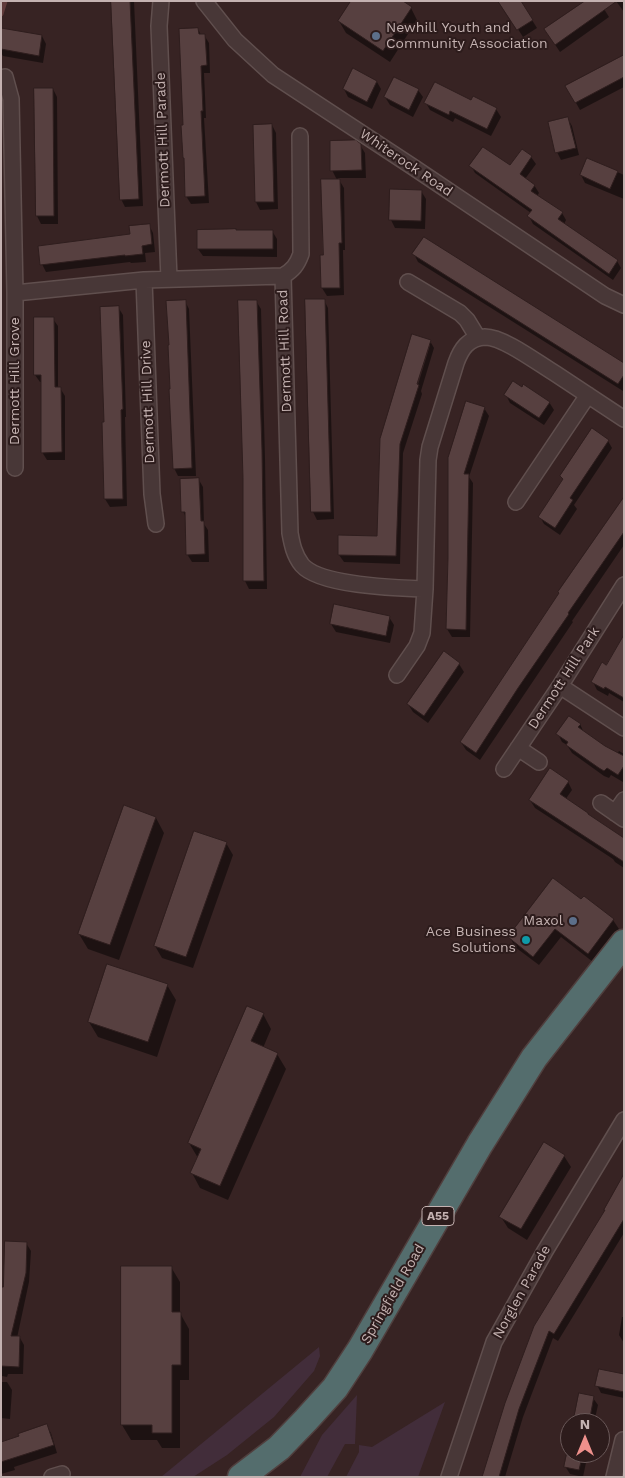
<!DOCTYPE html>
<style>
body{margin:0}
#map{position:relative;width:625px;height:1478px;overflow:hidden;background:#372323;font-family:"Work Sans",sans-serif}
canvas{display:block}
.frame{position:absolute;inset:0;border:2px solid #c4b2b1;pointer-events:none}
.north{position:absolute;left:560px;top:1413px;width:50px;height:50px;box-sizing:border-box;background:#2d1c1c;border:1px solid #695858;border-radius:50%;rotate:0deg;font-size:14px;font-weight:700;line-height:20px;text-align:center;color:#c4b2b1}
.north::after{content:'';display:block;margin:auto;width:18px;height:22px;background:#ee908c;clip-path:polygon(50% 0,100% 100%,50% 72%,0 100%)}
</style>
<div id="map">
<canvas width="625" height="1478"></canvas>
<div class="frame"></div>
<div class="north">N</div>
</div>
<script>
const context = document.querySelector('canvas').getContext('2d');
context.lineJoin = 'round';
function fill(path, color) {
  context.fillStyle = color;
  context.fill(path, 'evenodd');
}
function strokePath(path, color, width, dash) {
  context.strokeStyle = color;
  context.lineWidth = width;
  context.lineCap = dash ? 'butt' : 'round';
  context.setLineDash(dash || []);
  context.stroke(path);
}
function label(font, color, halo, rows, align = 'center') {
  context.font = font + ' "Work Sans",sans-serif';
  context.lineWidth = 4;
  context.setLineDash([]);
  context.textBaseline = 'middle';
  context.strokeStyle = halo;
  context.fillStyle = color;
  for (const [text, x, y, turn = 0] of rows) {
    context.save();
    context.translate(x, y);
    context.rotate((+turn || 0) * Math.PI / 180);
    context.textAlign = isNaN(turn) ? turn : align;
    if (halo) context.strokeText(text, 0, 0);
    context.fillText(text, 0, 0);
    context.restore();
  }
}
const green = new Path2D(`
 M319,1347L320,1356L314,1371L274,1417L227,1455L193,1477H161Z
 M357,1395L355,1444H345L327,1477H300L322,1435Z
 M445,1402L418,1477H346L359,1452V1445L372,1447Z`);
const shadow = new Path2D(`
 M112,1H134L143,206L125,207L121,199Z
 M500,1L532,20L537,28L523,37Z
 M599,1L609,17L560,52L550,37Z
 M616,1H624V12Z
 M411,8L417,20L390,62L346,33L339,21Z
 M198,29L201,35H204L209,43L210,73H204L206,118H204L209,203L191,204L186,196L185,126Z
 M1,35L42,36L46,44L43,63L3,56L1,53Z
 M624,56V87L580,110L567,87Z
 M377,82L381,89L372,109L348,97L344,89Z
 M53,89L57,97L58,224H41L37,216Z
 M418,90L423,97L413,117L390,105L385,97Z
 M471,101L496,109L501,117L491,136L455,118L453,122L430,110L426,103Z
 M568,119L572,126L579,155L561,160L557,152Z
 M272,125L276,133L278,209L260,210L256,202L254,126Z
 M360,145L365,153L366,178H338L344,188L345,250H343L344,295L327,296L322,288L324,257L337,180L332,170Z
 M531,157L536,164L525,179L534,185L539,193L537,196L562,213L566,220L564,224L617,261L621,268L613,280L533,224L529,216L531,213L475,173L471,166L510,167Z
 M588,159L624,175V199L585,183L581,175Z
 M421,191L426,199L425,229L395,228L391,220Z
 M149,225L153,233L155,252L145,253L146,262L131,263L130,262L46,272L42,264L132,235Z
 M272,231L277,239V257L203,256L198,249Z
 M414,254L624,365L623,391L418,262Z
 M324,300L328,308L334,519L317,520L313,512Z
 M185,301L189,309L196,476H178L174,468Z
 M256,301L261,309L265,458L267,589H249L245,581L244,478Z
 M118,307L123,315L126,417H125L127,506L110,507L105,499V423Z
 M53,319L58,326V388H60L65,396V460H47L42,452V382H40L35,375Z
 M413,335L430,341L434,348L421,391L422,394L403,453L400,564L344,562L339,555L340,536L378,537L381,439ZM428,345H430L416,391L414,390Z
 M506,395L549,402L554,410L544,425L510,403Z
 M484,408L489,416L469,477L473,483L470,637H452L447,629L449,558V458Z
 M608,441L612,448L574,505L577,509L560,535L544,524L540,517L564,481L561,476Z
 M199,480L203,487L204,524L208,530L209,562H192L187,554L186,518L183,511Z
 M624,499V545L572,621L573,622L480,760L466,750L461,742Z
 M389,617L394,625L390,643L336,632L331,624Z
 M624,638V702L609,693L608,696L597,690L593,682L607,666Z
 M459,664L464,672L428,723L413,712L408,704Z
 M580,724L584,733L604,747L617,754L619,751L624,754V780L623,782L611,775L609,778L604,776L572,753L567,745L562,742L558,734Z
 M568,782L572,790L565,800L624,841V868L615,862L613,859L535,808L530,800Z
 M156,818L164,833L119,960L88,949L79,934Z
 M226,843L233,855L193,968L162,958L155,946Z
 M581,901L613,920L619,929L593,962L561,937L539,965L515,947L510,937Z
 M167,985L176,1000L157,1057L98,1037L89,1022Z
 M263,1014L271,1029L263,1048L277,1054L286,1069L228,1200L200,1188L192,1173L198,1158L189,1143Z
 M564,1156L571,1167L527,1240L508,1228L501,1217Z
 M624,1188V1233L558,1341L553,1338L523,1417L505,1477H483L506,1404Z
 M26,1243L31,1251L29,1282L17,1338H20L24,1345L23,1374H8L7,1377L2,1376L1,1374V1288H4Z
 M171,1267L180,1282V1313L189,1329V1380H180V1448H162L157,1440H131L122,1425Z
 M622,1317H624V1343L619,1335Z
 M624,1375V1398L601,1393L597,1385Z
 M1,1382H7L12,1390L10,1419L1,1418Z
 M593,1398L598,1405L594,1423H574Z
 M46,1425L51,1433L57,1453L14,1467L15,1470L1,1474V1443Z
 M570,1443V1453H588L583,1477L570,1474L565,1466Z`);
const stream = new Path2D(`
 M1,14L5,1`);
const building = new Path2D(`
 M111,1H130L139,199L120,200Z
 M351,1H403L412,7L383,51L338,21Z
 M498,1H521L533,20L517,30Z
 M585,1H617L555,45L544,29Z
 M1,28L42,35L39,56L1,49Z
 M198,28L199,34H205L207,65L201,66L203,111H201L205,196L185,197L184,158H183L181,125H183L179,29Z
 M624,55V77L575,103L565,86Z
 M353,68L377,81L367,102L343,89Z
 M394,77L419,89L409,110L384,97Z
 M435,82L471,100L473,96L497,108L487,129L450,111L449,115L424,103Z
 M34,88H53L54,216H36Z
 M568,117L576,148L555,153L548,122Z
 M272,124L274,202H255L253,125Z
 M356,140L361,144L362,170L330,171V141Z
 M483,147L510,165L522,149L532,156L520,174L535,185L531,191L563,212L558,219L618,260L609,274L527,216L532,210L469,166Z
 M587,158L618,171L610,189L580,175Z
 M321,179H340L342,243H339L340,288H321L320,255H323Z
 M390,189L422,190L421,221L389,220Z
 M150,224L152,244L142,246L143,254L125,256V255L40,265L38,246L130,234L129,226Z
 M236,229V230H273V249H197V230Z
 M424,237L624,363V375L618,384L412,254Z
 M305,299H325L331,512H311Z
 M186,300L192,468L173,469L169,389H170L168,345H169L166,301Z
 M238,300H257L262,450L264,581H243V478Z
 M119,306L123,409L121,410L123,499H104L102,422H104L100,307Z
 M34,317H54L55,387H61L62,452L41,453V375H34Z
 M412,334L431,340L417,384L419,385L400,444L396,556L338,555V535L377,536L380,439Z
 M513,381L522,387L523,384L550,402L539,418L504,395Z
 M466,401L485,407L464,474H469L466,630L446,629L448,558V458Z
 M592,428L609,440L570,498L573,500L555,528L538,517L563,479L560,476Z
 M199,478L201,521H204L205,554L186,555L185,512H181L180,479Z
 M624,497V532L568,613L569,614L518,688L476,753L460,742L559,593L558,592Z
 M334,604L390,616L386,636L330,624Z
 M624,635V698L605,687L604,689L591,682L602,662L606,665Z
 M444,651L460,663L424,716L407,704Z
 M569,716L581,724L578,727L605,746L624,756V766L618,775L607,768L604,771L599,768L566,745L568,742L556,734Z
 M550,768L569,781L560,794L588,813V814L624,838V862L529,800Z
 M124,805L156,817L110,945L78,934Z
 M194,831L227,842L186,957L154,946Z
 M553,878L581,899L584,896L614,919L588,954L555,929L533,957L508,937Z
 M107,964L168,984L148,1042L88,1022Z
 M247,1006L264,1013L251,1041L278,1053L220,1186L190,1173L201,1149L188,1143Z
 M544,1142L565,1155L521,1229L499,1217Z
 M624,1174V1219L554,1334L549,1331L519,1409L499,1477H482L505,1403L534,1326L605,1210H604Z
 M5,1241L27,1242L26,1273L11,1336H20L19,1367L1,1366V1287H3Z
 M121,1266H172V1312H181V1365H172V1433H152V1425H121Z
 M599,1369L624,1374V1392L595,1386Z
 M579,1393L594,1396L589,1423H573Z
 M47,1424L54,1445L1,1462V1442L19,1436L18,1434Z
 M567,1453H583L579,1470L564,1467Z`);
const street = new Path2D(`
 M161,1L159,26L169,279
 M204,1L235,40L273,75L413,167L605,296L624,305
 M5,77L11,99L15,293V468
 M283,276C293,270 297,265 301,254L300,136
 M144,280L152,494L156,524
 M408,282L460,313L467,320L478,338
 M15,293L144,280L283,276L290,533C292,544 294,555 302,565C320,586 397,588 425,589
 M516,502L588,395
 M397,675L417,646L422,633L425,589L428,460L430,447L456,363C461,349 468,338 485,337C504,337 539,364 556,374C579,389 601,404 624,419
 M560,686L624,728
 M518,748L539,762
 M504,769L560,686L624,585
 M601,803L624,819
 M615,813L624,800
 M52,1477L62,1474
 M449,1477L494,1342L545,1251L624,1120
 M614,1477L623,1440`);
const highway = new Path2D(`
 M241,1477L279,1448L306,1420L335,1388L360,1350L480,1144L534,1058L624,943`);
const markers = [
 [376,36,5,"#5c6f8a"],
 [573,921,5,"#5c6f8a"],
 [526,940,5,"#0f9aa8"]
];
const shields = [
 [438,1216,32]
];
const shieldNames = [
 ["A55",438,1216]
];
const poiNames = [
 ["Newhill Youth and",386,28,"left"],
 ["Community Association",386,44,"left"],
 ["Maxol",563,921],
 ["Ace Business",516,932],
 ["Solutions",516,948]
];
const streetNames = [
 ["Dermott Hill Parade",163,140,-92],
 ["Whiterock Road",406,163,34],
 ["Dermott Hill Road",285,351,-92],
 ["Dermott Hill Grove",15,381,-90],
 ["Dermott Hill Drive",148,402,-92],
 ["Dermott Hill Park",564,678,-57],
 ["Norglen Parade",522,1292,-61],
 ["Springfield Road",393,1294,-60]
];
fill(green, '#422d3a');
fill(shadow, '#0007');
strokePath(stream, '#603a3a', 5);
fill(building, '#574040');
strokePath(building, '#2f1e1e', 1);
strokePath(street, '#604f4e', 18);
strokePath(highway, '#503f3e', 29);
strokePath(street, '#483737', 15);
strokePath(highway, '#546d6d', 26);
for (const [x, y, r, color] of markers) {
  const dot = new Path2D();
  dot.arc(x, y, r, 0, 2 * Math.PI);
  context.fillStyle = color;
  context.fill(dot);
  strokePath(dot, '#2d1c1c', 2);
}
for (const [x, y, w] of shields) {
  const box = new Path2D();
  box.roundRect(x - w / 2, y - 9.5, w, 19, 4);
  context.fillStyle = '#2d1c1c';
  context.fill(box);
  strokePath(box, '#c4b2b1', 1);
}
label('bold 12px', '#c4b2b1', null, shieldNames);
label('14px', '#c4b2b1', '#2d1c1c', poiNames, 'right');
label('14px', '#c4b2b1', '#2d1c1c', streetNames);
</script>
